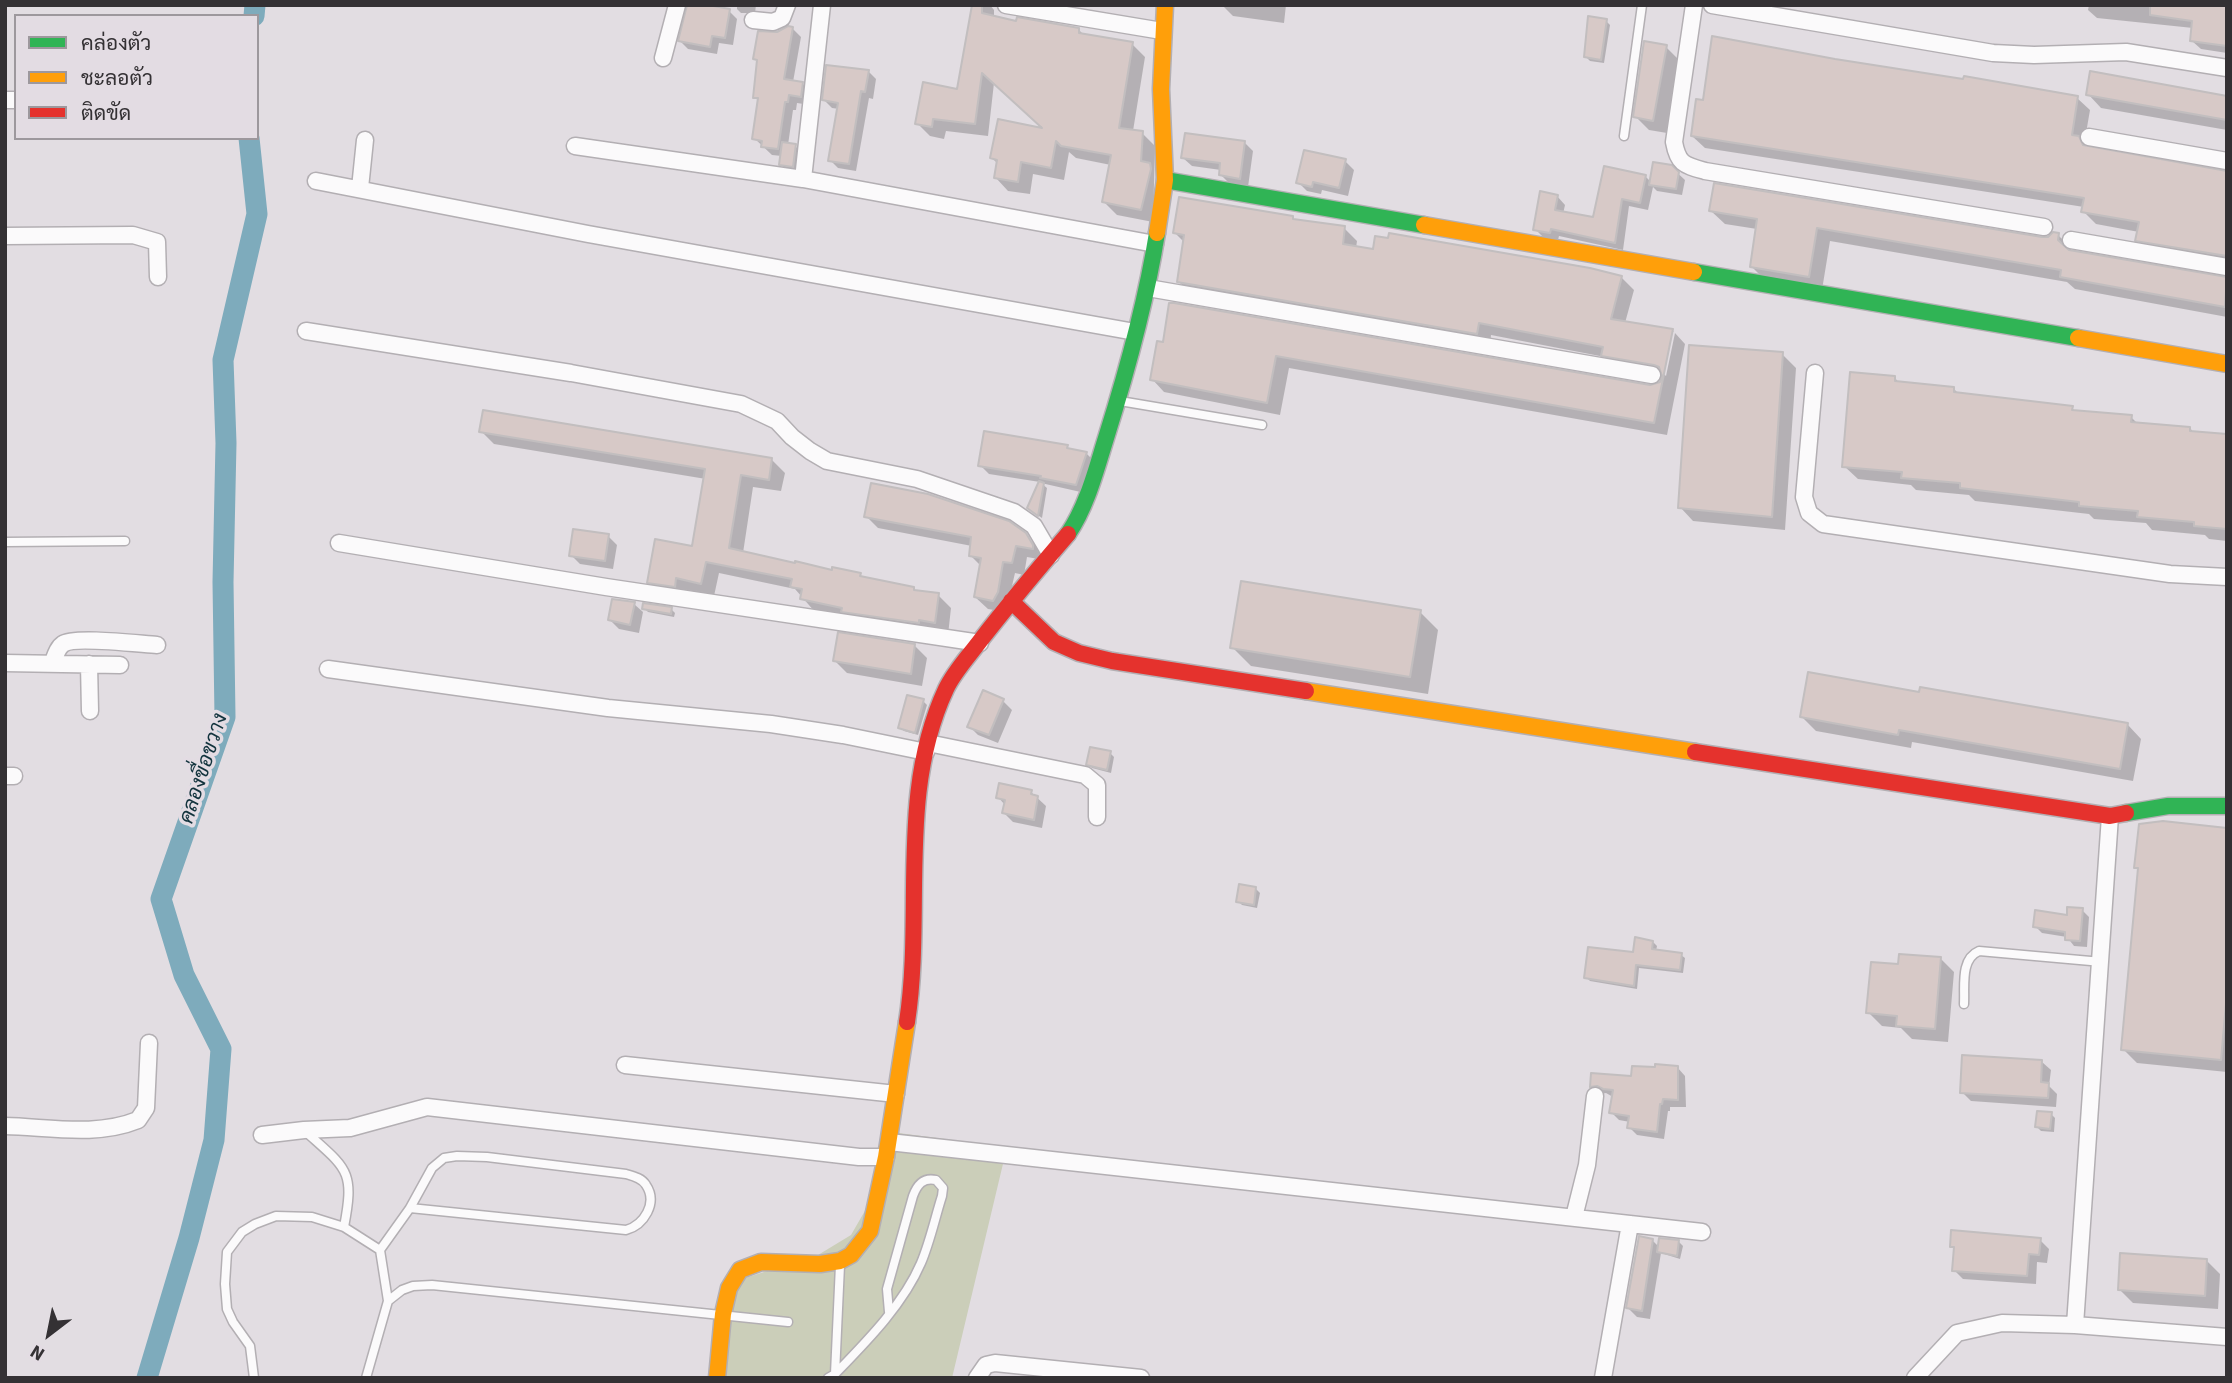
<!DOCTYPE html>
<meta charset="utf-8">
<style>
body{margin:0}
#map{position:relative;width:2232px;height:1383px;overflow:hidden;background:#e2dde2;font-family:"Source Sans 3",Sarabun,sans-serif}
canvas{display:block}
.frame{position:absolute;inset:0;border:7px solid #343134;pointer-events:none}
.legend{position:absolute;left:14px;top:14px;width:245px;height:126px;box-sizing:border-box;background:#e3dce3;border:2px solid #9d989d;margin:0;padding:9px 12px;list-style:none;font-size:21px;color:#343134}
.legend li{display:flex;align-items:center;gap:14px;height:35px}
.legend b{width:35px;border:2px solid #9d989d}
.north{position:absolute;left:14px;top:1299px;width:70px;height:70px;-webkit-text-stroke:5px #e3dce3;paint-order:stroke;rotate:212deg;font-size:19px;font-weight:700;line-height:28px;text-align:center;color:#343134}
.north::after{content:'';display:block;margin:auto;width:24px;height:32px;background:#343134;clip-path:polygon(50% 0,100% 100%,50% 72%,0 100%)}
</style>
<div id="map">
<canvas width="2232" height="1383"></canvas>
<div class="frame"></div>
<ul class="legend">
<li><b style="height:9px;background:#30b455"></b>คล่องตัว</li>
<li><b style="height:9px;background:#ff9f0a"></b>ชะลอตัว</li>
<li><b style="height:9px;background:#e5322d"></b>ติดขัด</li>
</ul>
<div class="north">N</div>
</div>
<script>
const context = document.querySelector('canvas').getContext('2d');
context.lineJoin = 'round';
function fill(path, color) {
  context.fillStyle = color;
  context.fill(path, 'evenodd');
}
function strokePath(path, color, width, dash) {
  context.strokeStyle = color;
  context.lineWidth = width;
  context.lineCap = dash ? 'butt' : 'round';
  context.setLineDash(dash || []);
  context.stroke(path);
}
function label(font, color, halo, rows, align = 'center') {
  context.font = font + ' "Source Sans 3",Sarabun,sans-serif';
  context.lineWidth = 7;
  context.setLineDash([]);
  context.textBaseline = 'middle';
  context.strokeStyle = halo;
  context.fillStyle = color;
  for (const [text, x, y, turn = 0] of rows) {
    context.save();
    context.translate(x, y);
    context.rotate((+turn || 0) * Math.PI / 180);
    context.textAlign = isNaN(turn) ? turn : align;
    if (halo) context.strokeText(text, 0, 0);
    context.fillText(text, 0, 0);
    context.restore();
  }
}
const green = new Path2D(`
 M883,1131L1007,1147L952,1378H715L723,1285L818,1255L851,1235L870,1202Z`);
const shadow = new Path2D(`
 M737,5H756L755,13H741L737,9Z
 M974,5H990L994,10V18L1018,23L1079,30L1085,36L1132,44L1145,57L1133,131L1142,133L1155,146L1153,222L1117,215L1104,202L1111,165L1076,158L1069,152L1064,180L1033,174L1030,194L1008,191L996,178L998,164L992,158L1046,131L994,83L988,136L946,131L944,139L930,136L917,123L958,91Z
 M1222,5H1286L1284,23L1233,16Z
 M2089,5H2227V53L2201,49L2192,41L2193,28L2097,18L2088,10Z
 M729,11L737,19L733,45L719,43L717,54L688,49L680,41Z
 M1606,21L1610,25L1604,63L1590,61L1586,57Z
 M792,28L801,37L793,82L802,83L811,92L810,105L797,103L796,110H793L788,145L795,146L799,150L797,170L785,168L781,164L782,156L772,155L754,138L759,102L755,97L777,34Z
 M1666,47L1679,60L1667,133L1649,130L1635,116Z
 M1835,61L2077,98L2090,110L2084,145L2088,148L2227,173V266L2150,253L2137,240L2139,232L2096,224L2083,211L2084,207L1705,148L1692,136L1705,102Z
 M868,71L876,79L873,99L869,98L856,171L838,168L830,160L839,109L832,108L824,100Z
 M2088,94L2227,97V130L2101,108Z
 M1244,142L1253,151L1248,187L1229,183L1220,174L1221,170L1192,166L1183,158Z
 M1345,161L1354,170L1348,196L1322,190L1321,194L1307,191L1298,182Z
 M1671,167L1685,180L1682,195L1657,191L1653,187L1648,210L1629,206L1623,250L1559,236L1558,240L1543,237L1535,229L1557,196L1565,205L1563,214L1595,219L1645,176L1651,182Z
 M1711,211L2049,238L2058,235L2071,248V252L2227,278V317L2075,289L2067,282L1830,241L1822,290L1765,280L1751,266L1757,229L1725,224Z
 M1292,218L1296,221L1344,228L1357,241L1356,248L1621,277L1634,290L1625,323L1673,331L1674,332L1671,331L1663,373L1666,376L1675,333L1685,344L1667,435L1289,368L1280,415L1164,392L1152,379L1159,343L1650,387L1661,384L1664,376L1616,368L1605,357L1491,335L1490,346L1192,295L1179,282L1185,243L1174,232Z
 M1782,354L1796,368L1785,530L1693,521L1680,507Z
 M1895,378L1900,384L1954,389L1960,395L2072,408L2076,412L2131,417L2138,424L2190,428L2194,433L2227,436V541L2209,539L2205,535L2152,530L2146,523L2094,519L2089,514L1975,501L1969,495L1916,490L1911,485L1858,479L1844,466Z
 M481,431L772,460L785,473L781,491L753,487L743,553L833,572L860,575L864,578L938,595L951,608L948,635L815,612L795,589L719,573L714,596L688,590L687,599L662,595L649,582L694,548L706,479L494,444Z
 M1086,453L1095,462L1085,493L1041,483L1047,488L1042,518L1033,512L1040,482L989,474L980,465Z
 M866,516L1025,535L1038,548L1044,560L1027,557L1024,575L1015,573L1006,612L988,609L975,597L981,566L970,555L972,546L878,528Z
 M608,536L617,545L613,569L580,564L571,555Z
 M634,604L643,612L639,633L619,629L610,620Z
 M644,608L671,609L675,613L674,617L648,612Z
 M1420,612L1438,630L1428,694L1251,666L1232,647Z
 M915,646L927,658L922,686L847,673L835,661Z
 M1920,694L2128,725L2141,739L2133,781L1912,742L1911,748L1816,731L1802,717Z
 M923,701L927,705L918,735L904,731L900,728Z
 M1003,701L1012,710L998,743L978,735L969,726Z
 M1110,753L1114,757L1111,773L1092,768L1088,764Z
 M1031,792L1046,806L1042,828L1013,822L1004,813L1005,805L998,797Z
 M2227,829V1072L2137,1063L2123,1049L2140,871L2136,867Z
 M1256,889L1260,893L1257,908L1242,905L1238,901Z
 M2082,910L2089,917L2087,947L2074,946L2067,937L2042,933L2035,926L2068,917Z
 M1653,942L1657,946L1656,951L1681,955L1685,958L1683,973L1639,968L1637,989L1590,981L1586,977Z
 M1940,958L1954,972L1948,1042L1912,1039L1901,1028L1882,1026L1868,1012L1900,966Z
 M2042,1062L2051,1070L2049,1086L2057,1094L2056,1107L1971,1101L1962,1092Z
 M1677,1067L1685,1076L1686,1107H1670V1111H1668L1664,1139L1637,1135L1629,1127L1630,1122L1619,1120L1611,1112L1613,1097L1606,1093L1600,1094L1592,1086Z
 M2051,1114L2055,1118L2054,1132L2041,1131L2037,1127Z
 M1652,1240L1660,1248L1679,1242L1683,1246L1680,1259L1661,1253L1650,1319L1637,1317L1628,1308Z
 M2040,1240L2049,1249L2047,1263L2037,1262L2036,1284L1963,1279L1954,1270L1955,1250L1952,1246Z
 M2206,1260L2220,1274L2218,1309L2133,1303L2120,1290Z`);
const canal = new Path2D(`
 M254,16L255,5
 M147,1378L189,1238L214,1140L221,1049L184,975L161,899L225,717L223,582L226,443L223,360L257,214L249,138`);
const building = new Path2D(`
 M687,5H708L730,9L725,38L712,36L710,47L678,41Z
 M972,5H982V13L1016,21L1017,17L1079,28V33L1133,42L1119,128L1143,131L1141,161L1150,163L1151,169L1141,210L1102,202L1111,155L1061,146L1056,141L1051,168L1021,162L1018,182L994,178L997,160L990,158L998,119L1042,128L982,73L975,124L933,119L932,127L915,124L923,82L957,89Z
 M2150,5H2227V46L2190,41L2192,21L2150,15Z
 M1588,16L1607,19L1601,60L1584,57Z
 M788,26L793,27L784,79L803,82L801,97L789,95L788,102H785L778,149L761,147L762,141L752,139L758,98H753L757,60L753,59L758,31L777,32Z
 M1712,36L1835,59L1963,79L1964,76L2078,96L2072,135L2079,136L2083,145L2227,171V256L2135,241L2139,222L2081,212L2084,198L1691,136L1696,99L1703,100Z
 M1644,41L1667,45L1653,121L1633,117Z
 M826,65L869,70L865,92L861,91L849,164L828,161L838,103L822,100Z
 M2090,71L2227,96V120L2086,95Z
 M1185,133L1245,141L1240,179L1219,175L1220,163L1181,158Z
 M782,142L796,144L793,167L779,165Z
 M1304,150L1346,159L1339,188L1313,182L1312,187L1296,183Z
 M1653,162L1672,165L1679,172L1676,189L1649,185Z
 M1604,166L1646,175L1640,203L1622,199L1615,243L1551,229L1550,233L1533,230L1540,191L1558,195L1555,210L1593,217Z
 M1714,183L2042,237H2048L2053,232L2059,233L2058,240L2069,250L2227,277L2225,307L2060,277L2061,270L1817,228L1809,277L1750,267L1757,219L1709,211Z
 M1179,197L1293,216V219L1345,226L1343,244L1373,249L1375,236L1388,238L1389,233L1590,268L1622,276L1611,319L1673,329L1654,423L1276,356L1267,403L1150,380L1157,341L1163,342L1169,303H1174L1650,385L1660,382L1662,376L1659,367L1654,365L1601,356L1603,347L1479,323L1477,334L1177,282L1184,235L1173,233Z
 M1689,345L1783,352L1772,517L1678,508Z
 M1850,372L1895,376V381L1954,387V392L2073,406L2072,410L2132,415L2131,422L2190,427V431L2227,434V529L2194,526V522L2137,517L2138,511L2079,506V502L1960,488V483L1901,478L1902,472L1842,467Z
 M483,410L772,458L769,480L741,475L729,548L795,563V561L832,570V567L861,573L860,576L914,587V590L939,593L935,623L919,620V623L841,612L842,608L800,599L802,589L790,587L792,579L706,562L701,584L676,578L675,587L647,583L655,539L692,546L705,469L479,432Z
 M984,431L1068,445L1067,448L1087,452L1076,485L1040,478L1041,476L978,466Z
 M1039,481L1044,483L1038,516L1027,508Z
 M871,483L928,494L1009,521L1026,533L1033,545V549L1016,546L1012,563L1003,562L998,592L993,601L974,597L981,558L969,556L971,537L864,517Z
 M573,529L609,534L605,561L569,556Z
 M1241,581L1421,610L1410,677L1230,648Z
 M612,599L635,602L630,625L608,620Z
 M643,603L672,607L671,614L642,609Z
 M838,632L915,644L911,674L833,661Z
 M1808,672L1919,692L1920,687L2128,723L2120,769L1899,730L1898,735L1800,717Z
 M983,690L1004,699L989,735L967,727Z
 M907,695L924,699L915,733L898,728Z
 M1090,747L1111,751L1107,770L1086,765Z
 M999,783L1032,790L1031,794L1038,796L1034,820L1002,813L1005,800L996,798Z
 M2163,821L2227,828V992L2221,1060L2121,1050L2138,868H2134L2139,824Z
 M1239,884L1256,887L1254,905L1236,902Z
 M2067,907L2083,908L2080,941L2065,940V932L2033,927L2035,910L2067,915Z
 M1635,937L1653,941L1652,949L1682,953L1680,970L1636,965L1634,986L1584,978L1588,947L1633,952Z
 M1899,954L1941,957L1935,1029L1896,1026L1897,1016L1866,1013L1871,962L1898,964Z
 M1962,1055L2042,1060L2041,1082L2049,1083L2048,1098L1960,1093Z
 M1655,1064L1678,1066V1100L1663,1099L1662,1104H1660L1657,1132L1627,1128L1629,1116L1609,1113L1613,1090L1603,1089L1597,1086L1590,1087L1591,1073L1631,1076L1632,1066L1655,1067Z
 M2037,1111L2052,1112L2050,1129L2035,1127Z
 M1951,1230L2041,1238L2039,1255L2029,1254L2027,1276L1952,1271L1954,1247H1950Z
 M1639,1236L1653,1239L1642,1311L1626,1308Z
 M1659,1238L1679,1240L1677,1256L1657,1252Z
 M2120,1253L2207,1259L2205,1296L2118,1290Z`);
const lane = new Path2D(`
 M1624,136L1642,5
 M1120,401L1262,425
 M5,542L125,541
 M1964,1004C1965,986 1960,959 1979,951L2102,962
 M306,1132C347,1169 355,1170 344,1227
 M380,1250L410,1208L432,1168L444,1158L457,1156L487,1157L626,1174C633,1176 642,1178 646,1185C658,1203 644,1225 626,1230L410,1208
 M835,1374L840,1265
 M254,1378L250,1346L233,1322L227,1309L225,1284L227,1252L242,1232L255,1224L276,1216L312,1217L344,1227L380,1250L388,1301
 M366,1378L388,1301L402,1290L413,1286L432,1285L788,1322
 M828,1378L835,1374C866,1342 903,1305 921,1263C930,1242 935,1218 942,1196L943,1188L936,1180C923,1177 917,1185 913,1196L887,1289L889,1312`);
const street = new Path2D(`
 M1006,5L1162,31
 M1694,5L1674,142C1678,164 1684,165 1705,171L2044,227
 M1712,5L1993,53L2034,55L2126,52L2227,68
 M753,20L773,22L782,18L787,5
 M663,58L677,5
 M5,100H16
 M2089,137L2227,161
 M575,146L803,179L1155,244
 M803,179L822,5
 M316,181L588,234L1135,332
 M360,188L365,140
 M5,236L133,235L157,242L158,277
 M2071,240L2227,267
 M1148,288L1652,375
 M306,331L571,373L741,404L777,421L792,437L810,451L827,461L917,479L1014,512L1034,526L1051,555
 M1815,373L1804,497L1809,513L1823,524L2170,574L2227,577
 M339,543L606,587L980,643
 M5,663L120,665
 M52,664C55,657 57,648 63,644C74,636 140,644 157,645
 M89,664L90,711
 M328,669L608,708L771,724L843,735L926,752
 M928,743L1085,775L1097,785V817
 M5,776H14
 M625,1065L896,1094
 M5,1126C49,1127 96,1137 138,1120L146,1108L149,1043
 M262,1135L304,1130L350,1128L427,1107L859,1157H886
 M889,1142L1702,1232
 M1574,1217L1587,1165L1595,1096
 M2075,1325L2110,816
 M977,1378L986,1365L995,1363L1141,1378
 M1603,1378L1630,1224
 M1915,1378L1957,1333L2002,1323L2075,1325L2227,1337`);
const fast = new Path2D(`
 M1165,180L1424,225
 M1694,272L2078,338
 M1068,534C1087,506 1096,470 1106,438C1127,371 1146,303 1157,233
 M2126,813L2168,806H2227`);
const slow = new Path2D(`
 M1424,225L1694,272
 M1157,233L1165,180L1161,89L1165,5
 M2078,338L2227,364
 M1306,691L1695,752
 M717,1378L723,1314L729,1288L740,1270L761,1262L820,1264L840,1261L851,1255L870,1231L886,1157L907,1022`);
const jam = new Path2D(`
 M1011,601L1054,642L1079,653L1112,661L1306,691
 M1695,752L2110,816L2126,813
 M907,1022C924,912 897,794 946,689C954,672 968,657 980,641C1008,605 1038,569 1068,534`);
const waterNames = [
 ["คลองขื่อขวาง",205,769,-72]
];
fill(green, '#cbceb9');
fill(shadow, '#0003');
strokePath(canal, '#7eabbc', 21);
fill(building, '#d7c9c7');
strokePath(building, '#c2bebf', 2);
strokePath(lane, '#b3afb3', 11);
strokePath(street, '#b3afb3', 19);
strokePath(fast, '#b3afb3', 19);
strokePath(slow, '#b3afb3', 19);
strokePath(jam, '#b3afb3', 19);
strokePath(lane, '#fbfafb', 8);
strokePath(street, '#fbfafb', 16);
strokePath(fast, '#30b455', 16);
strokePath(slow, '#ff9f0a', 16);
strokePath(jam, '#e5322d', 16);
label('italic 21px', '#12333d', '#e3dce3', waterNames);
</script>
